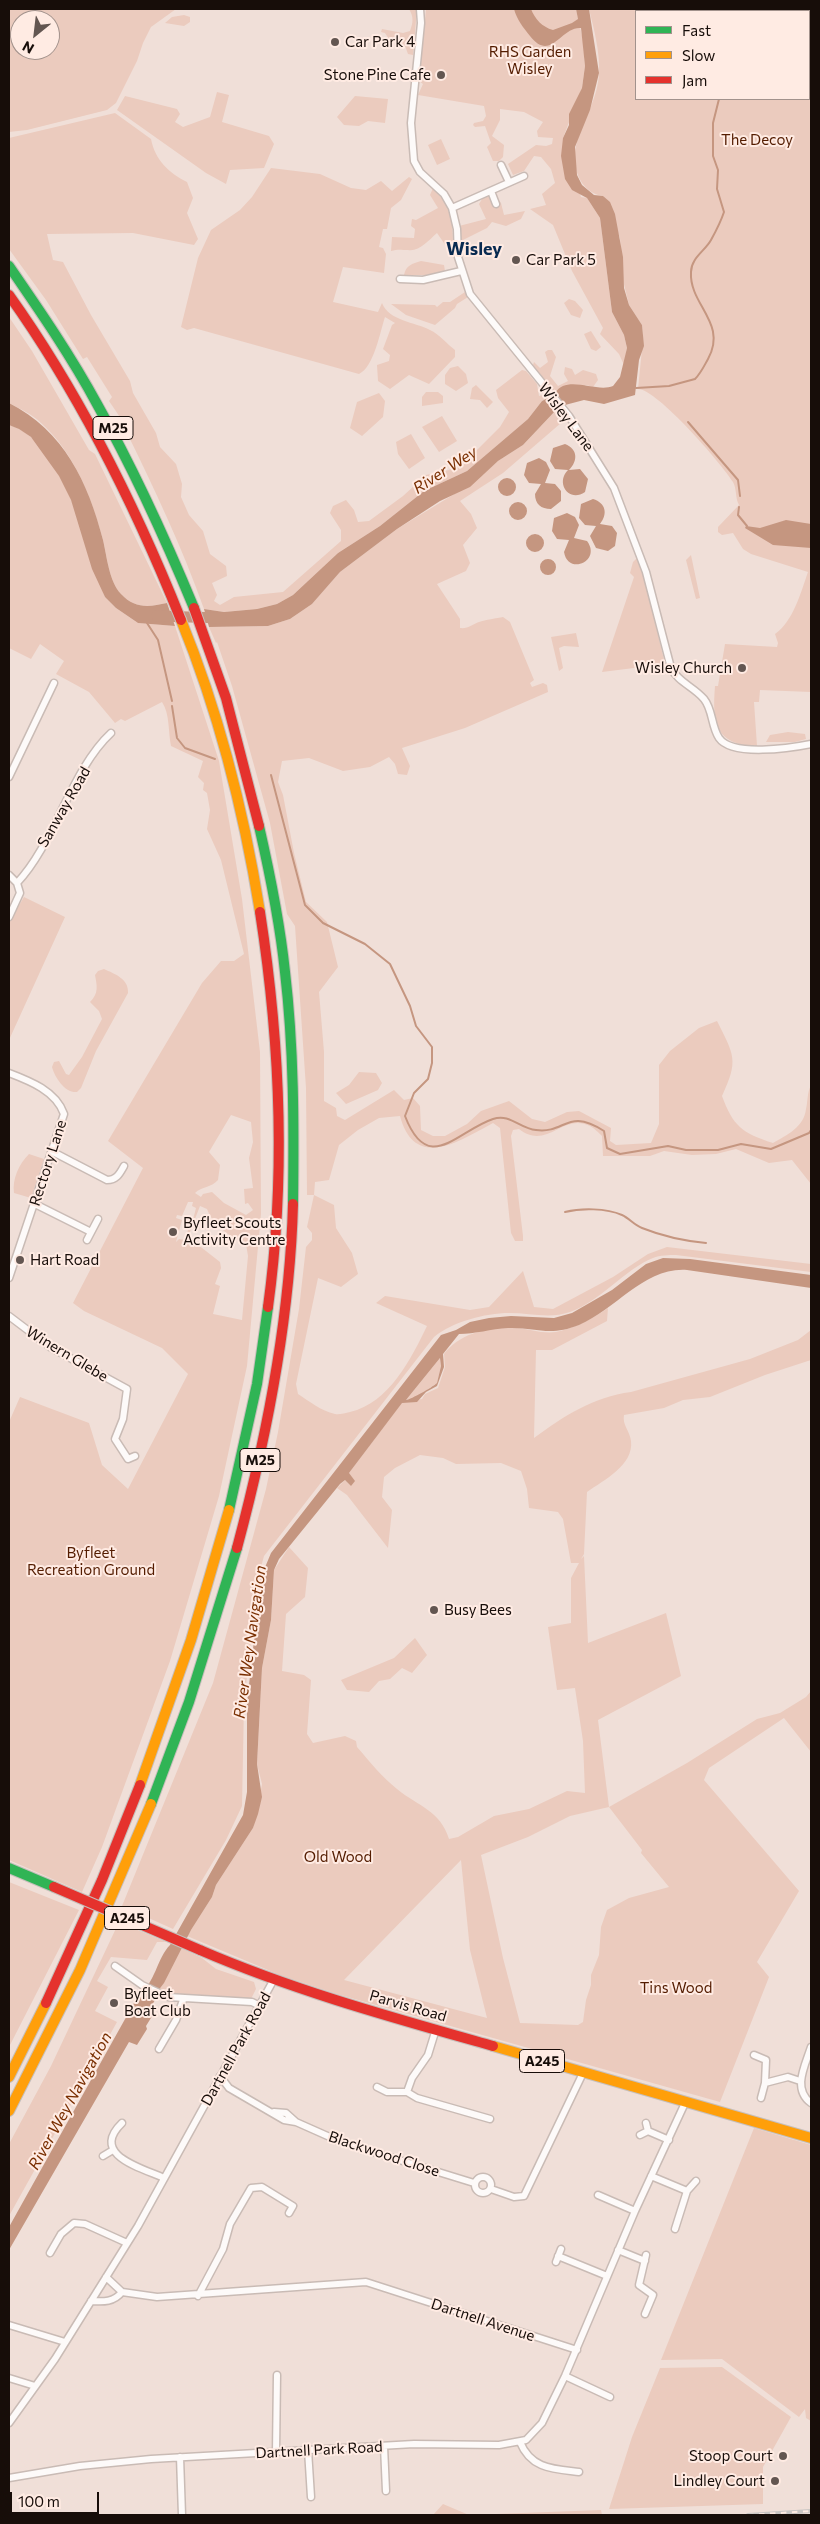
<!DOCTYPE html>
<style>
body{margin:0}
#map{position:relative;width:820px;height:2524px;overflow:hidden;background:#f0dfd8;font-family:Commissioner,sans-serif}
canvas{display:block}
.frame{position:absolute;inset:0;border:10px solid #170d09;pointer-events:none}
.legend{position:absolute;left:635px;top:10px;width:175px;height:90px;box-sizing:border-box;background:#ffebe3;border:1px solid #a2928c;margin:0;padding:6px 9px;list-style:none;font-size:15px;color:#170d09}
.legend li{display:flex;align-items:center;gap:10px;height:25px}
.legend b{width:25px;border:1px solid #a2928c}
.north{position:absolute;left:10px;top:10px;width:50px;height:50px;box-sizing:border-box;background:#ffebe3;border:1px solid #a2928c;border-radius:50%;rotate:209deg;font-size:14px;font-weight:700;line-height:20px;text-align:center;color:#170d09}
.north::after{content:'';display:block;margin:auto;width:18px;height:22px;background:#635651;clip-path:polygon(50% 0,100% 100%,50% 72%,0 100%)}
.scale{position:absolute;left:10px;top:2492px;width:89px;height:22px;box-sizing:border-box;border:2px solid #170d09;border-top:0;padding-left:6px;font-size:15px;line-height:18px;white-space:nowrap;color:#170d09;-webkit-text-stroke:4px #ffebe3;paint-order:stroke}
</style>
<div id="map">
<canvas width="820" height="2524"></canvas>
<div class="frame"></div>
<ul class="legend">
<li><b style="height:6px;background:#30b455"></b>Fast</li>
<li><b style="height:6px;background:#ff9f0a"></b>Slow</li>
<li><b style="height:6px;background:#e5322d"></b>Jam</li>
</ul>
<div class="north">N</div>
<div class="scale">100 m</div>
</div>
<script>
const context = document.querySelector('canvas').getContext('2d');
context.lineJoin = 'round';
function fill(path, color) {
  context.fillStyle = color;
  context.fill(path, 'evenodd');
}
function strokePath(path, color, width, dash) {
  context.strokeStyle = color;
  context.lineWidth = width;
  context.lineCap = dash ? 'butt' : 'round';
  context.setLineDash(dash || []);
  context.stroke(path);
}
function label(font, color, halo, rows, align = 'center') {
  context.font = font + ' Commissioner,sans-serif';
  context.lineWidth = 4;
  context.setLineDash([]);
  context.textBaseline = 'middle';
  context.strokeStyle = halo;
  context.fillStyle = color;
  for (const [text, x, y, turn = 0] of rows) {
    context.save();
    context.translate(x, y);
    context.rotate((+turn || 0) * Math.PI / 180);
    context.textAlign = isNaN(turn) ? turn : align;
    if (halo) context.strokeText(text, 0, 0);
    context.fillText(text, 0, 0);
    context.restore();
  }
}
const green = new Path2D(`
 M9,9H176L151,27L143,43L137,61L116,103L107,110L27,130L9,132ZM20,20H50V50H20Z
 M409,9H417L413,55L408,54L405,46L389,39L385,33L381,32L382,29L403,33L410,31C413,23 414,17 409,9Z
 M426,9H576L583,40L585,66L582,88L563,138L581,197L587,198L600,218L612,312L624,335L627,348L624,365L619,354L600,334L603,328L572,271L553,225L530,209L546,205L542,194L555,183L551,169L541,157L534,156L524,171L513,175L508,164L536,145L546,146L552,144L553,138L538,137L537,131L543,122L524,112L500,109V120L492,136L504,145L503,157L499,161H493L487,147L491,143L485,126L475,127L473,125L474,123L483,121L486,116L484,106L418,95L423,84L419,81Z
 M589,9H811V692L760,690L759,702H754L757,746C715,745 712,723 715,686H718L725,644L777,647L778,643L775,634C793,622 801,592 808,572L751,554L743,549L733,533L722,535L718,532V527L739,505C735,498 737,489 733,482C722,464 657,389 638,389L643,339L642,325L629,305L623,280L620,238L603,196C580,193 571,166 576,146C582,121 598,100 599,73C600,52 594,29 589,9ZM636,11H809V99H636Z
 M184,15L190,17V22L184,26L165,23L172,17Z
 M217,92L229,95L222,122L269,136L274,144L264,168L230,170L226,184L206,173L117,110L125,96L177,109L180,114L175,122L183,127L210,117Z
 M355,96L388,99L385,123L368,121L359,126L344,125L337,117Z
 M115,113L151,139C155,160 169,173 187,182L193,198L187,213L198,239L194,245L133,233L47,234L53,260L63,262L91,315L130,381L133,393L156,433L160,447L176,464L182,484L181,497L189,515L203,531L210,554L226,566L227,576L212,583L217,595L214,601L220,605L234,597L283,592L341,541V530L330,513L333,506L346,500L354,510L358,522L369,521L403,496L426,475L449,470L470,457L500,427L509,412L498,398L496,390L522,370L526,371L537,384L539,396L545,394L548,398L542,401L528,419L467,471L424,491L380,526L338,553L293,595L277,604L257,609L224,612L204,609C182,547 155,490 126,431L128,429L109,401L112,397L87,357L83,359L46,300L9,249V138Z
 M441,139L450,159L437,165L428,145Z
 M271,168L320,174L351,188L366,190L381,181L392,191L409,177L412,179L401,200L391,208L387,229H383L379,247L383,248L386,254L384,273L343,267L333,302L378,312L382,303C389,321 415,322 430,330C439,334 447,344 455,350V357L429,384L409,375L390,389L378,381L377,365L389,361L390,355L383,349L392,325L395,323L385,317C380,332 374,367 359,374L194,328L187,330L181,327L198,258L211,230L240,210L252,197Z
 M433,188C452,208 453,220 453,248L446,246L437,233C429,240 419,252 408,250C401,250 398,249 391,251L392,237L414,238L415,229L411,226L412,219L416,220L438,208L430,195Z
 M495,195L501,203L504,215L525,211L521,219L506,226L492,222L487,228L461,241L459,226L486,219L479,204L484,196Z
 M421,261L444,265L445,271L426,275H404C406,265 412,264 421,261Z
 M465,292L468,297L457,304L455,308L435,325L406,315L391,304L435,305L437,307L443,302H450Z
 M569,299L575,301L583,310L580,318L571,315L564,303Z
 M9,317L32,351L89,450L95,454L167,603C149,607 135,609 121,594C109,581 107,557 103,540C92,499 74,452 41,423C32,414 20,409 9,403Z
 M591,331L601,347L596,351L591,349L584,334Z
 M548,350H552L556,357L550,376L558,386L568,381L564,374L565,367L572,369L575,375L583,370L596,374L598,380L593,387L586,385L557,390L555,393L548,387L533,365L534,362L540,368L548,362L545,352Z
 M458,366L466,374L468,383L456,391L445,384V375L450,368Z
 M476,385L493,402L487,408L480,400L470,399L472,388Z
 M426,392H438L443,396V403L422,406V397Z
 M379,393L385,401L383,417L362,436L350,428L357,402Z
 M557,409L561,413L557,417L561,423L503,473L460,501L471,514L477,528L463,545L470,563L466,571L437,584L460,619V628C468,629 473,624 479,622C485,620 497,618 503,617L510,622L534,680L530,683L532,687L543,683L547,685L548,692L465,728L402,748L410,766L407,775L398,774L395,764L389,757L370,767L343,771L309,758L282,761L278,782L283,795L294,853L306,902L327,922L338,967L319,992L324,1052V1101L336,1108L337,1116L345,1120L394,1090L404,1100L413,1098L420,1106L421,1130L433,1136H445L467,1124L481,1111L509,1101L532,1119L545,1122L567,1112L579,1111L611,1128L610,1141L616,1145L651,1143L659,1124V1065L670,1051L699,1028L717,1021C734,1055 739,1060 722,1096C733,1126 742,1133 773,1143C787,1135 804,1127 806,1109C808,1100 807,1093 811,1085V1184L792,1160L769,1163L736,1149L716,1154L692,1155L664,1151L650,1156H603L602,1136C599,1133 594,1128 590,1126C563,1112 547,1151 519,1129L513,1130L511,1136L523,1236V1241H515L511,1233L500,1128L493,1123C461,1140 415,1172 400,1116L379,1118L358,1130L339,1145L329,1180L315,1182L314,1195L334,1205L336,1228L352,1253L358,1274L341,1287L318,1278L296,1384L298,1394C309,1401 321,1411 335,1414C339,1415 345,1413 350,1412C389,1403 411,1359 427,1326L376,1303L385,1296L470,1310L489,1307L523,1271L534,1307L553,1309L613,1277L648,1254L667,1247L811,1264V1272L676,1255C669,1255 660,1255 653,1258C625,1269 601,1301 570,1312C550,1319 530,1313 509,1313C485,1313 452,1322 434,1337L264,1556L258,1578L244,1704L242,1806L226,1840L173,1929L122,1906L213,1683L266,1489L278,1432L299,1309L306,1247L312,1240V1233L307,1227L314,1195H307L306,1088L295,926L287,914L270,823L232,686L217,642L216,643L209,627L268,626L290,619L312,604L340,572L397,529L474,482L498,461L523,445Z
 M442,416L457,441L439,452L422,427Z
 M9,425C61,438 90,552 105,597L116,608L138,623L175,626L219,761L242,899L260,1052L261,1214L247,1366L219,1496L170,1661L102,1847L82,1892L9,1860V1422L20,1397L89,1423L102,1465L128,1489L188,1374L162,1348L84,1311L73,1303L143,1168L108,1141L202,983L221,961H234L244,954L221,860L207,829L210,810L207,793L203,790L204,783L198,777L203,761L171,746C168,731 170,714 162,702L125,721L121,719L115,723L89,692L56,674L64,661L40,644L31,659L9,648ZM231,1115L251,1122L253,1142L249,1158L253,1188L244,1189L245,1204L248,1203L253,1210L246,1215L224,1203L212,1192L203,1194L201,1197L195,1193C202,1186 211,1188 218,1180L220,1165L209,1152ZM188,1202H193L192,1206L196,1208L193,1220L188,1219L184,1228L188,1230L185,1240L179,1239L176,1242L182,1220L176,1218L177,1215L182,1216ZM200,1206L207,1209C213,1226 230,1236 246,1244L248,1256L242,1320L213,1314L220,1286L215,1284L221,1268L220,1262L188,1237Z
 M411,434L425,458L409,469L398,454L396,442Z
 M691,555L700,598L696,599L686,560Z
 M639,556L664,660L658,665L602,672L634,577L630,573L633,562Z
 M576,633L579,647L564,646L559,648L563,668L559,671L551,637Z
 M788,732L805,734L806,739L795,742H766L770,735Z
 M24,897L65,917L9,1040V922Z
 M104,969C115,974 129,979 128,993L96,1051L81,1088L77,1092C65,1093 55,1078 52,1067L54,1062L59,1061L66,1074L69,1075L82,1057L102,1019L99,1011L90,1002C99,993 97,986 95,975L98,971Z
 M359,1072L376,1073L382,1083L378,1090L346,1104L336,1093L349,1085Z
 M29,1154L44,1159L31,1198L14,1193C12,1179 19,1164 29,1154Z
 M608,1308L607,1321L552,1350H536L534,1438C564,1416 593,1397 631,1392L750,1359L798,1340L811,1330V1360L765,1375L710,1397L683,1400L664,1408L624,1415C622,1425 630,1431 631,1441C634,1465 604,1480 587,1492L584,1554L581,1559L584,1556L588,1643L666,1613L681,1676L598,1720L609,1807L687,1763L757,1719L780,1713L806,1697L811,1691V1752L784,1718L709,1768L704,1780L799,1891L757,1962L769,1977L720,2102L337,1994L280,1975L187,1936L212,1897L216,1885L253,1828L257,1811L262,1784L257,1764L262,1668L271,1620L274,1570L289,1547L308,1568L305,1597L286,1614L282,1671L304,1675L311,1680L307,1734L313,1743L345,1736L356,1741L357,1747C370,1762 382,1777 397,1789C419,1807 440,1810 449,1839L458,1837L494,1816L529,1809L567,1791L585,1793L583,1741L575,1688L557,1690L548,1627L571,1623V1578L579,1563H571L563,1519L558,1512L529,1508L527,1489L521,1471L501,1463L456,1464L443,1458L420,1455L395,1468L384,1477L382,1497L392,1510L388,1548L347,1495L337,1488L345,1480L351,1486L349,1473L402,1402L422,1399L425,1394L438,1388L445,1367L444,1354C460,1332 492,1326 517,1328C530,1329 542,1334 556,1332C575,1328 592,1319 608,1308ZM609,1807L642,1850L641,1853L669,1887L629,1898L607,1910L601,1927L599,1955L591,1975V1985L586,2000L583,2022L578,2025L520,2023L503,1958L481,1855L528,1837L570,1816ZM461,1860L470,1950L487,2018L344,1980Z
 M440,1358L441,1366L437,1383L415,1398L406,1400Z
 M415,1638L427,1655L412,1673L402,1668L390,1679L379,1681L369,1692L347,1690L341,1680L394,1658Z
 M9,1882L79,1910L9,2047Z
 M119,1922L166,1942H157L147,1960L111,1957L97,1981L108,1987L95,2011L117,2022L9,2216V2144L51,2066Z
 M181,1948L202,1958L216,1969L254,1982L256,1989L251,1999C228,1998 177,2002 159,1989Z
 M754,2128L811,2145V2421L806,2418L805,2409L799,2417L722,2359L661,2360Z
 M722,2367L791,2417L763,2467V2504L609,2509L632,2437L660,2368Z
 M443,2504L469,2515L601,2510L602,2515H433Z`);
const water = new Path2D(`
 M514,9H531C535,19 542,27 553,30L572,23L578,19L576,9H589L599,73L590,110L575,147L577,175L582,185L594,195L603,196L610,202L615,214L623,257L624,288L629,305L642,325L644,346L639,360L635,395L604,404L584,400L565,405L555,393C567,374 596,393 613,386L620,377L627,348L624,335L612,312L600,218L587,198L572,190L565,179L561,156L563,138L569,125V114L582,88L585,66L581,28C561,26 551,63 530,36C523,27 517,20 514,9Z
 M548,398L557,409L523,445L498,461L470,487L440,501L397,529L340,572L312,604L290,619L268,626L209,627L204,609L224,612L257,609L277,604L293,595L338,553L380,526L424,491L467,471L528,419L542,401Z
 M9,403C64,431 88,482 103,540C107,557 109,581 121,594C135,609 149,607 167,603L175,626L138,623L116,608L105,597L92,569L71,500L59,476L31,437L19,429L9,425Z
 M565,444C578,449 578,461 569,470L580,469L588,479L585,492C569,503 555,483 568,470L555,469L550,461L553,448Z
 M539,458L546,462L550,470L545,483L555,484L561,491V501L551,509C541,509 535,504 535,494L541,484L529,483L524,475L527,463Z
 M498 487a9 9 0 1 1 18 0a9 9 0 1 1-18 0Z
 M593,499C606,503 608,514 600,524L612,526L617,533L615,546L608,551L596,548L590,536L596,526L585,525L579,518L581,504Z
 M509 511a9 9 0 1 1 18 0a9 9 0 1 1-18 0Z
 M567,513L575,517L579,525L574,538L587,541C602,561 568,576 564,552L569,540L557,539L552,531L554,518Z
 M786,520L811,524V548L773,545L745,528L746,526L760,528Z
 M526 543a9 9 0 1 1 18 0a9 9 0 1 1-18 0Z
 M540 567a8 8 0 1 1 16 0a8 8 0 1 1-16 0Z
 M663,1258L690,1259L811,1275V1288L687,1270C644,1267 617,1309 579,1325C549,1337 536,1327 508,1328C491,1329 475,1334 459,1334L443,1354L444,1367L437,1386L426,1392L417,1402L402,1403L349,1473L355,1481L351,1486L345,1480L340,1484L279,1559L274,1570L271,1620L262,1668L257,1764L262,1797L258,1814L253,1828L216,1885L212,1897L191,1930L164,1983L154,1996L155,2000L149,2010L154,2013L146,2026L147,2029L137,2045L129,2042L9,2250V2227L139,1994C155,1984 157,1958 170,1945L243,1815L247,1792V1703L261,1577L271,1553L441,1335L456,1330L470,1322L489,1318L511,1316L554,1318L572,1313L612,1290L646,1264ZM440,1358L441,1366L437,1383C431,1388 412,1399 406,1400Z`);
const stream = new Path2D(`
 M793,11L796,9
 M636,388L669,386L695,379C701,373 704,366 708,359C728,323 689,305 691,272C691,258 705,251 711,240C716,231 721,221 724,212L717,189L718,170L713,156V123L719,99
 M688,422L738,480L740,496
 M739,507L738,515L747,526
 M147,623L158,640L172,701
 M172,706L177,738L185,748L215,759
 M271,775L305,905L323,923L365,944L390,964L410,1006L416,1026L432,1047V1063L428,1079L414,1093L405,1116C428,1176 457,1131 493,1119C510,1113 520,1129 536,1130C566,1134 567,1107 604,1131L607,1148L620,1154L668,1146L686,1150H718L741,1144L771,1149L809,1133L811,1130
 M565,1212C581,1208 606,1208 622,1215C629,1218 634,1225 642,1228C662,1236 685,1241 706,1243`);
const river = new Path2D(`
 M157,616L221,618`);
const street = new Path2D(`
 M420,9L421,23L411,123L414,161L420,172L444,194L452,208L457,229L458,257L470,294L569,416L614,488L646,572L671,668C678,682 694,687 704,699C713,710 711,726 719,738C732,757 791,748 811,744
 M501,165L509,182
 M491,191L496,204
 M452,208L524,176
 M400,279L423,280L461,271
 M9,777L54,683
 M9,875L17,883L20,893L9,917
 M17,883C55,843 71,770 111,733
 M9,1073C30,1081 56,1091 64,1114L9,1278
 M53,1152L107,1180C117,1180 120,1173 124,1166
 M35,1204L91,1232
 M87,1240L98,1219
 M9,1316L50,1347L127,1389L123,1419L115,1439L128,1459L135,1456
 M115,1966L142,1985L168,1997L252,2002L260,2006
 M811,2047C805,2066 792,2089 811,2103
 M159,2049L176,2020L183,2000
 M754,2055L766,2060L765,2083
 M220,2076L229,2088L284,2120L296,2122L341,2142L474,2183
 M377,2087L387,2092H407L417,2098L490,2119
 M407,2092L412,2078L428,2055L436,2029
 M761,2098L765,2083L788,2077L800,2081
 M274,2112L286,2113L296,2122
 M122,2123C89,2155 142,2168 164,2178
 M646,2123L648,2131
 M640,2135L648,2131L669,2140
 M103,2156L113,2150
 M651,2176L687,2191
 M475 2185a8 8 0 1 1 16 0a8 8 0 1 1-16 0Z
 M491,2189L514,2197L524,2196L583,2073
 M598,2195L635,2211
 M675,2229L687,2191L696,2181
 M618,2250L645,2261
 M50,2253L61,2234L74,2223L85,2224L127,2243
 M558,2256L607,2276
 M556,2262L561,2249
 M106,2277L122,2292L157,2297L366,2282L577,2350
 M198,2296L223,2249L230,2224L251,2188L262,2187L293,2206L289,2213
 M91,2301C104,2302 114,2302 122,2292
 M645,2314L653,2295L639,2285L646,2255
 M9,2325L65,2342
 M565,2376L610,2397
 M9,2378L35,2386
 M9,2423L55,2359L138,2226L273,1981
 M520,2442C531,2469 553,2469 579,2472
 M384,2446L386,2491
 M308,2450L311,2497
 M276,2452L277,2375
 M180,2457L182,2515
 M9,2478L80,2466L151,2459L414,2444L499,2445L526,2440L542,2423L565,2376L635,2211L685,2103`);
const fast = new Path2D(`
 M9,266C40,311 71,356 97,404C134,470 165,538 194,608
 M259,826C270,874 280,923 285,972C294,1048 294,1127 293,1204
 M229,1510L257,1384L268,1307
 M151,1804L189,1702L237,1548
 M9,1868L54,1887`);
const slow = new Path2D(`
 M181,620C219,713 244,812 260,912
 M140,1785L191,1640L229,1510
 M493,2046L811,2138
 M9,2077L46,2003
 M9,2111L80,1970L151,1804`);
const jam = new Path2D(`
 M9,295C81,396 135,505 181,620
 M194,608L226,698L259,826
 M260,912C280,1041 286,1176 268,1307
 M237,1548C267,1436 290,1320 293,1204
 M200,1950C295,1991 394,2018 493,2046
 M46,2003L102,1880L140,1785`);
const rail = new Path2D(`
 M748,2515L811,2511`);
const jamBridge = new Path2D(`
 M54,1887L200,1950`);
const markers = [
 [335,42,5,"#635651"],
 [441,75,5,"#635651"],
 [516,260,5,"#635651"],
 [742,668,5,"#635651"],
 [173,1232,5,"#635651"],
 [20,1260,5,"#635651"],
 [434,1610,5,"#635651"],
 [114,2003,5,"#635651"],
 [783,2456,5,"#635651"],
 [775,2481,5,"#635651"]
];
const shields = [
 [113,428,40],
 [260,1460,40],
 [127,1918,45],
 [542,2061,45]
];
const shieldNames = [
 ["M25",113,428],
 ["M25",260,1460],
 ["A245",127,1918],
 ["A245",542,2061]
];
const poiNames = [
 ["Car Park 4",345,42],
 ["Stone Pine Cafe",431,75,"right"],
 ["Car Park 5",526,260],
 ["Wisley Church",732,668,"right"],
 ["Byfleet Scouts",183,1223],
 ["Activity Centre",183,1240],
 ["Hart Road",30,1260],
 ["Busy Bees",444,1610],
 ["Byfleet",124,1994],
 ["Boat Club",124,2011],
 ["Stoop Court",773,2456,"right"],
 ["Lindley Court",765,2481,"right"]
];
const parkNames = [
 ["RHS Garden",530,52],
 ["Wisley",530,69],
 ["The Decoy",757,140],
 ["Byfleet",91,1553],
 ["Recreation Ground",91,1570],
 ["Old Wood",338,1857],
 ["Tins Wood",676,1988]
];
const streetNames = [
 ["Wisley Lane",566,417,53],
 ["Sanway Road",64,807,-60],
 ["Rectory Lane",48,1163,-72],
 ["Winern Glebe",67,1354,31],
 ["Parvis Road",408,2006,16],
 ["Dartnell Park Road",236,2049,-61],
 ["Blackwood Close",384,2154,18],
 ["Dartnell Avenue",483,2320,18],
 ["Dartnell Park Road",319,2450,-3]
];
const waterNames = [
 ["River Wey",445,470,-33],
 ["River Wey Navigation",250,1642,-82],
 ["River Wey Navigation",70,2101,-61]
];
const quarterNames = [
 ["Wisley",474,249]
];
fill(green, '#ebcbbe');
fill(water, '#c59680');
strokePath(stream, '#c59680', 2);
strokePath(river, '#c59680', 11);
strokePath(street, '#c9bbb5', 9);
strokePath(fast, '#c6bfbb', 12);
strokePath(slow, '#c6bfbb', 12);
strokePath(jam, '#c6bfbb', 12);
strokePath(street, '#fdfaf9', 6);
strokePath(fast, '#30b455', 10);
strokePath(slow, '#ff9f0a', 10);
strokePath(jam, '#e5322d', 10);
strokePath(rail, '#c9c5c3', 4);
strokePath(rail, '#ffebe3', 2, [5.5]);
strokePath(jamBridge, '#c6bfbb', 12, []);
strokePath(jamBridge, '#e5322d', 10);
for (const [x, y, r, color] of markers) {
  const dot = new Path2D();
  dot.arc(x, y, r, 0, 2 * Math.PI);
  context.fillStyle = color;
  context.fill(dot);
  strokePath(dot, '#ffebe3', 2);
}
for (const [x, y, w] of shields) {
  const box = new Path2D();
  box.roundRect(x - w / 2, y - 11.5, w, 23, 4);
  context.fillStyle = '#ffebe3';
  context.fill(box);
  strokePath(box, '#170d09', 1);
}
label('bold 14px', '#170d09', null, shieldNames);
label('15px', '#170d09', '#ffebe3', poiNames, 'left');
label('15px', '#541c00', '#ffebe3', parkNames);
label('15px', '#170d09', '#ffebe3', streetNames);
label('italic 16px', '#792e00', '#ffebe3', waterNames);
label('bold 18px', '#082a50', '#ffebe3', quarterNames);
</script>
